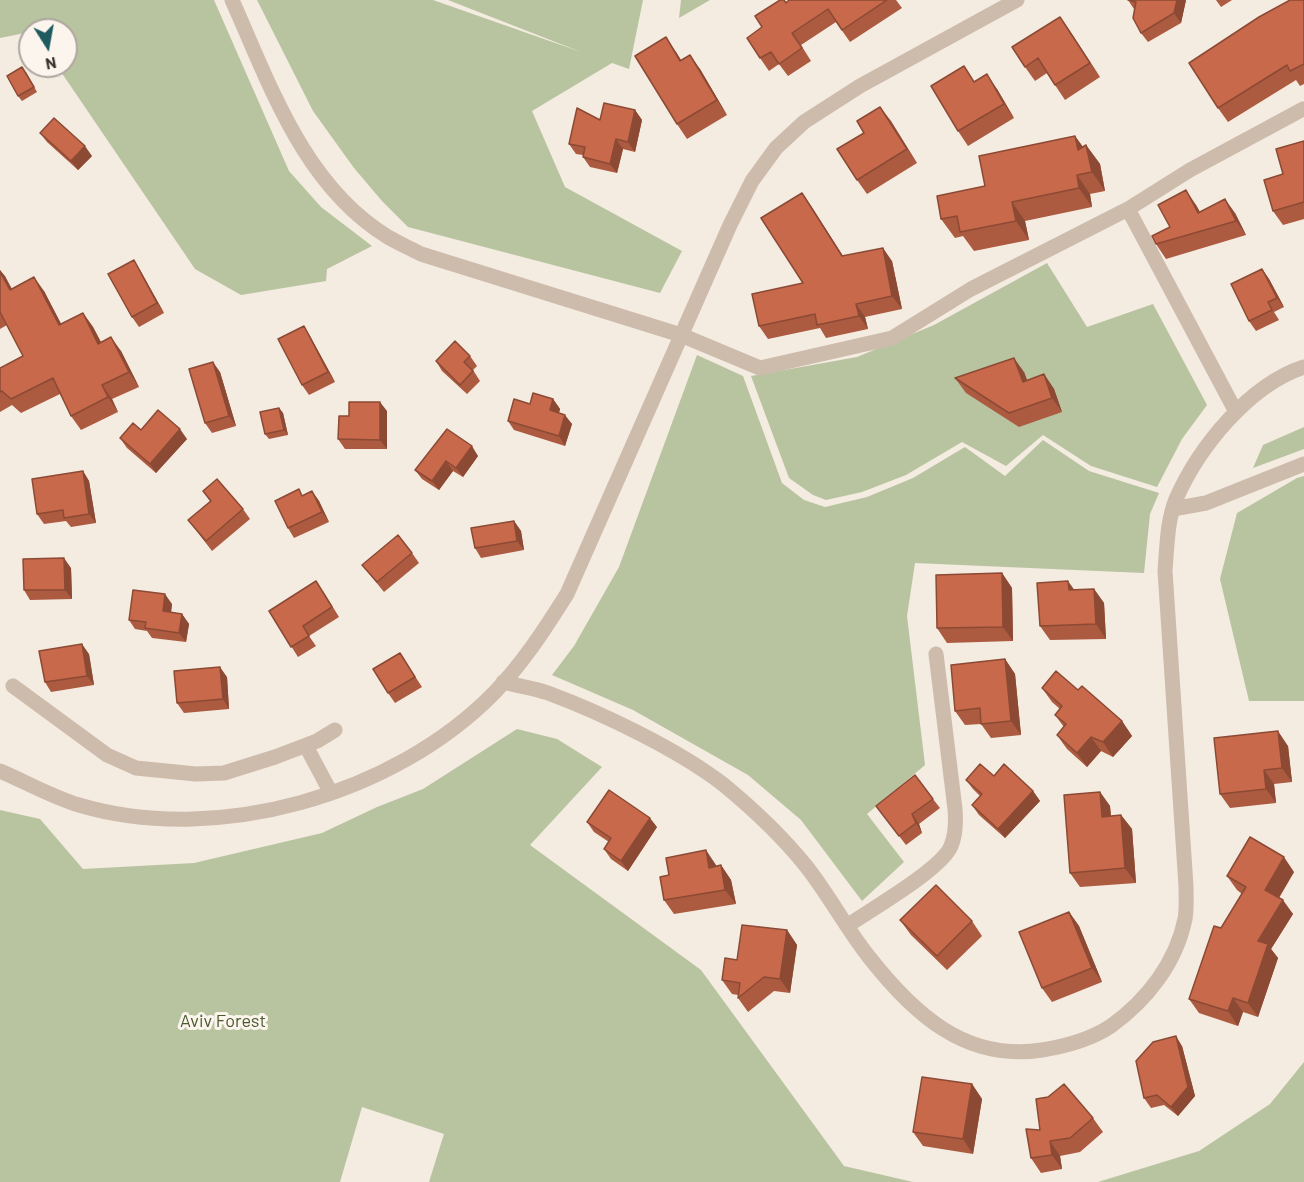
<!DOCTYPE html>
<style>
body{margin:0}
#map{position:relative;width:1304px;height:1182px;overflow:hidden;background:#f4ebe1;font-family:Barlow,sans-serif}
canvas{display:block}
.north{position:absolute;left:18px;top:18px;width:60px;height:60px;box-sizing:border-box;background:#fbf5ee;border:2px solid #aea6a0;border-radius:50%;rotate:169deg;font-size:16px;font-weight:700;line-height:24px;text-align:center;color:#3b302b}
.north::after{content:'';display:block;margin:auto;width:21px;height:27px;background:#1f5a5e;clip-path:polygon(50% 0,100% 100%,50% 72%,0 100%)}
</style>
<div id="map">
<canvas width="1304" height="1182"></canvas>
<div class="north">N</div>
</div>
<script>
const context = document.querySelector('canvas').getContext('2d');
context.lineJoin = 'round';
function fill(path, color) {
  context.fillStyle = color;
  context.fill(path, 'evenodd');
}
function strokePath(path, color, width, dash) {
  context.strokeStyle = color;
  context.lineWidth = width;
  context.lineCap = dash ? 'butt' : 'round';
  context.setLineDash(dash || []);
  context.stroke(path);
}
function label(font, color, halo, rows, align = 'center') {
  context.font = font + ' Barlow,sans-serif';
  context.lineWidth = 6;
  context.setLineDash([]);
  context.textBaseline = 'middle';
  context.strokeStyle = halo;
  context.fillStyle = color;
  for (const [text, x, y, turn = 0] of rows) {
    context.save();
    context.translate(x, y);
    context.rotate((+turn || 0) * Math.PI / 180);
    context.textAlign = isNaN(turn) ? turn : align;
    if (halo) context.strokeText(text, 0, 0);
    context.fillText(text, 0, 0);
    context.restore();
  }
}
const green = new Path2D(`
 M0,0H214L289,171L321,207L372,246L327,269L326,281L241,295L195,269L57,66H66V30H30V32L0,38Z
 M257,0H433L581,52L448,0H643L629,69L612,63L532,111L565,187L682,251L660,293L408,227L382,201L354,168L313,111Z
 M681,0H710L679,18Z
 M1047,263L1087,327L1153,304L1207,405L1182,439L1157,487L1091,466L1043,435L1006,466L962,442L906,475L862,492L826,500L813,495L789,478L751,376L857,357L934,325Z
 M697,355L743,376L782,483L804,500L825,507L867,497L913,478L965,447L1005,476L1043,440L1089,471L1159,493L1150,514L1144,573L915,563L907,616L925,765L867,814L904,862L862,901L801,820L748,775L633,710L552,675L574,646L619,567Z
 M1304,427V449L1253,468L1263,445Z
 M1304,476V701H1249L1220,579L1237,513L1297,478Z
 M517,729L557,739L602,767L530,845L701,970L844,1166L913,1182H429L444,1134L362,1107L340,1182H0V810L40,819L83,869L194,863L322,833L377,807L423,789Z
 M1304,1062V1182H1098L1199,1151L1270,1104Z`);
const minor = new Path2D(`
 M232,0C270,85 304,186 388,237C398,243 410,248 421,254L681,335L760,368L892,338L971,289L1128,209
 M1236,412L1128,209L1190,170L1303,109
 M1173,509L1206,503L1304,464
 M503,682C518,686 534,688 548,693C602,713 679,750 724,785C753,809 782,836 806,866C829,895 846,928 869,957C913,1013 965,1062 1042,1050C1067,1046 1090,1040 1111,1026C1147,1000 1176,963 1185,919C1187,908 1186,897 1186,886L1165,571C1167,547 1167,521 1176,499C1199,447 1249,385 1304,367
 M13,686L107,755L136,768L196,774L224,773L275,757L317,741L335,730
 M306,746L331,793
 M0,771C26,782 52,797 79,805C217,846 394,795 494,693C523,663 545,629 567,594L730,225L752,181L776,148L804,122L860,86L1017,0
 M847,926C870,910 942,869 951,846C956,834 956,821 955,809L936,654`);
const wall = new Path2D(`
 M790,0H896L902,8L850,42L836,22L801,45L811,61L788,76L779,64L769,71L760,58L786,2Z
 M1128,0H1186L1181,23L1148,42L1141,33L1134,9Z
 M1216,0H1232L1221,7Z
 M1304,0V84L1300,86L1296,80L1228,122L1218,108Z
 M1060,17L1100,77L1065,100L1047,73L1035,81L1025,67Z
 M676,52L681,60L700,69L727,115L687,139L677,124Z
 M26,72L37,92L22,101L18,96Z
 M975,81L997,89L1014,118L968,146L958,131Z
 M880,107L917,163L867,194L857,180L864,133Z
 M635,110L642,120L635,152L623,149L617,173L590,167L583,157V155L576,154L569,144L600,120Z
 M40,133L92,156L78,170L47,142Z
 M1075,136L1083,147L1086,145L1100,164L1105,191L1090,194L1092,207L1025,221L1029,240L974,251L963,236L955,238L941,219L985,186Z
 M1304,141V219L1283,225L1273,211L1283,174Z
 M1196,205L1200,212L1235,213L1246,235L1166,259L1156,244L1170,227Z
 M811,206L843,256L892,261L902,309L865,317L868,329L826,338L820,328L768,339L759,326L803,283Z
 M1262,269L1269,279L1284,307L1274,312L1279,320L1256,331L1249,321Z
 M0,270L11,289L44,291L61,324L83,313L93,327L101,342L121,351L139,387L112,399L118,412L81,430L71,416L60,394L21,413L12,405L0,412V368L23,356L7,325L0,329Z
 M140,270L164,313L139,327L132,317Z
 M304,326L310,336L335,382L309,395L302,385Z
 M470,356L477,366L473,370L480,381L467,394L442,371L436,361Z
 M220,372L236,426L212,433L205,423Z
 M1024,372L1027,380L1044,374L1054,389L1062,412L1019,427L966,393L955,378Z
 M553,399L560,409L559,413L572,424L565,446L514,430L508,421L530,404Z
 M279,408L283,413L288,435L269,439L265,434Z
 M387,411V449H345L338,439L349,416Z
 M447,429L478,456L463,477L453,471L439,490L422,479L415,470Z
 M141,430L187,439L156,473L127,448L120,438Z
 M83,471L89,481L96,523L71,527L66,521L44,524L37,514Z
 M203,491L243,509L250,519L212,551L188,520L210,501Z
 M312,491L319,501L329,522L294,538L288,528L303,495Z
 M514,521L521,531L524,550L481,558L475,548Z
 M412,553L419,563L384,592L362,565Z
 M71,568L72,599L30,600L24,590Z
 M1002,573L1012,588L1013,641L947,643L937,628Z
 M1094,589L1104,603L1106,639L1050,640L1040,626Z
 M323,591L339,617L309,636L316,646L298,657L269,611Z
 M172,604L171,612L182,614L189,624L186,642L152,638L147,631L135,629L129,620Z
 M400,653L422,687L395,703L388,693Z
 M89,654L94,685L51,692L45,682Z
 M1005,659L1015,674L1021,735L991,738L981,724L965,725L955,711Z
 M227,677L229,709L184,713L177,703Z
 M1042,688L1078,690L1122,721L1132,736L1113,757L1101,751L1087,767L1067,749L1057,735L1064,727L1055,715L1060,709L1052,702Z
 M1288,746L1292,782L1274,784L1276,803L1230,808L1220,794Z
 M994,776L1033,791L1040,801L1005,838L979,815L972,805L980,796L973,789L966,780Z
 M1100,792L1110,806L1111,816L1121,815L1132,829L1136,883L1080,887L1070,873Z
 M933,799L940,808L919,824L922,833L906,845L876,806Z
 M587,822L657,827L628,871L611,859L604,849L609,842L594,832Z
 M716,865V866L721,865L731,880L736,904L674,914L664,900Z
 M1294,872L1279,898L1293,914L1271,949L1278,958L1258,1017L1243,1012L1238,1026L1199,1013L1189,999L1221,928L1242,894L1237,890L1227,876Z
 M1069,912L1079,926L1102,982L1052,1002L1042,988Z
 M900,920L972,921L982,936L947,970L911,935Z
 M787,930L797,945L790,993L774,991L748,1012L738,998V995L732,994L722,980L737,960Z
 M1182,1046L1195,1096L1178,1116L1164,1105L1151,1108L1144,1098Z
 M972,1084L982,1099L973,1154L923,1146L913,1132Z
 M1093,1118L1103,1132L1080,1152L1060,1156L1062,1169L1041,1173L1031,1158L1040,1130Z`);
const shadedWall = new Path2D(`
 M1177,0H1186L1181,23L1174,13Z
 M1060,17L1070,31L1100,77L1090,63Z
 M666,37L676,52L690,75L680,61Z
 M690,55L700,69L727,115L717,100Z
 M987,74L997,89L1014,118L1004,104Z
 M880,107L891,121L917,163L907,149Z
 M635,110L642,120L635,152L628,142Z
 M1075,136L1088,154L1086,145L1100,164L1105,191L1092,172L1078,150Z
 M616,139L623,149L617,173L610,164Z
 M85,146L92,156L78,170L71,161Z
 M1077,175L1090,194L1092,207L1079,188Z
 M1186,190L1196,205L1208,227L1198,213Z
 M802,193L811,206L851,269L842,256Z
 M1225,199L1235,213L1246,235L1236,221Z
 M1012,202L1025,221L1029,240L1016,221Z
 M883,248L892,261L902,309L892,296Z
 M134,260L140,270L164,313L157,303Z
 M1262,269L1269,279L1284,307L1277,298Z
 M0,270L5,276L20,304L10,290L0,272Z
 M34,277L44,291L69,339L59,325Z
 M856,304L865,317L868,329L859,316Z
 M83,313L93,327L109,358L98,344Z
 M304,326L310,336L335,382L328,372Z
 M111,337L121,351L139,387L129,372Z
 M1014,358L1024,372L1033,396L1023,382Z
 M213,362L220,372L236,426L229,416Z
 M1044,374L1054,389L1062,412L1052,398Z
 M102,385L112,399L118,412L108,397Z
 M553,399L560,409L557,420L550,410Z
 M380,402L387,411V449L380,440Z
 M279,408L283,413L288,435L284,430Z
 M565,415L572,424L565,446L559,436Z
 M180,429L187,439L156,473L150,464Z
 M472,446L478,456L463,477L456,468Z
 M446,461L453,471L439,490L432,481Z
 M83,471L89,481L96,523L89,514Z
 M312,491L319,501L329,522L322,512Z
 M514,521L521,531L524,550L517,541Z
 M64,558L71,568L72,599L65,590Z
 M1002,573L1012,588L1013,641L1003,627Z
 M1068,581L1078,595L1069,590Z
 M1094,589L1104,603L1106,639L1096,624Z
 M165,594L172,604L170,621L163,611Z
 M182,614L189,624L186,642L179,633Z
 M82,644L89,654L94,685L87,676Z
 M1005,659L1015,674L1021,735L1011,721Z
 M220,667L227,677L229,709L223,699Z
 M1122,721L1132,736L1113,757L1103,742Z
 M1278,731L1288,746L1292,782L1282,768Z
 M1091,737L1101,751L1087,767L1077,753Z
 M1264,770L1274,784L1276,803L1266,789Z
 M1033,791L1040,801L1005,838L998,829Z
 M1100,792L1110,806L1112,831L1102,817Z
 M912,814L919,824L922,833L916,823Z
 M1121,815L1132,829L1136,883L1125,868Z
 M650,818L657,827L628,871L621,861Z
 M706,850L716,865L719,882L709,868Z
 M1284,857L1294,872L1275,904L1265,890Z
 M721,865L731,880L736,904L725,890Z
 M1283,900L1293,914L1271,949L1278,958L1258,1017L1248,1003L1258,941Z
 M1069,912L1079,926L1102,982L1092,968Z
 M787,930L797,945L790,993L780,979Z
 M1233,998L1243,1012L1238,1026L1228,1011Z
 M1176,1036L1182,1046L1195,1096L1178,1116L1171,1107Z
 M972,1084L982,1099L973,1154L963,1139Z
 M1050,1141L1060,1156L1062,1169L1052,1155Z`);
const building = new Path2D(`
 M780,0H784L786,3L789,0H887L842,30L828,9L792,33L802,48L779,64L771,52L760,58L747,38L762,27L755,16Z
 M1128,0H1177L1174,13L1141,33L1133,18L1136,2Z
 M1290,0H1304V64L1290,71L1287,65L1218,108L1189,63L1259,17Z
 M1060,17L1090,63L1055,85L1038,58L1025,67L1012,47Z
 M666,37L680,61L690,55L717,100L677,124L635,56Z
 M964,66L974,82L987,74L1004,104L958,131L931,86Z
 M22,67L34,87L18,96L7,76Z
 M604,103L635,110L628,142L616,139L610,164L583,157L585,147L569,144L577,108L600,120Z
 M880,107L907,149L857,180L837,149L864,133L857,121Z
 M54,118L85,146L71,161L40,133Z
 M1075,136L1078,150L1086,145L1092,172L1077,175L1079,188L1012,202L1016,221L960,232L957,216L941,219L937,196L985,186L979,156Z
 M1304,141V202L1273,211L1264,180L1283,174L1276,149Z
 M1186,190L1198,213L1225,199L1236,221L1156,244L1152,236L1170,227L1158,205Z
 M802,193L842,256L883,248L892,296L856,304L859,316L817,325L815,314L759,326L752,294L803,283L761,218Z
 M134,260L157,303L132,317L108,274Z
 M1262,269L1277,298L1268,302L1272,310L1249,321L1231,284Z
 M0,272L10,290L34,277L59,325L83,313L98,344L111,337L129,372L102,385L108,397L71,416L53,378L11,399L2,391L0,392V368L23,356L0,312Z
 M304,326L328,372L302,385L278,339Z
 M455,341L470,356L464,362L473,371L460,385L436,361Z
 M1014,358L1023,382L1044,374L1052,398L1009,413L955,378Z
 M213,362L229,416L205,423L189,369Z
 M533,393L553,399L550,410L565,415L559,436L508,421L514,399L530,404Z
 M349,402H380V440L338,439L339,416H349Z
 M279,408L284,430L265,434L260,412Z
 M158,410L180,429L150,464L120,438L133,423L141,430Z
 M447,429L472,446L456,468L446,461L432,481L415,470Z
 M83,471L89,514L64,518L63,510L37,514L32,479Z
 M217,479L243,509L206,541L188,520L211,501L203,491Z
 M299,489L302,496L312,491L322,512L288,528L275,501Z
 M514,521L517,541L475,548L471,528Z
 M398,535L412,553L377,582L362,565Z
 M64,558L65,590H24L23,559Z
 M1002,573L1003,627L937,628L936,575Z
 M316,581L332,607L303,626L309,636L291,647L269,611Z
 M1068,581L1069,590L1094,589L1096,624L1040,626L1037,583Z
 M133,590L165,594L163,611L182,614L179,633L145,628L146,622L129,620Z
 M82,644L87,676L45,682L39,651Z
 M400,653L415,677L388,693L373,669Z
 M1005,659L1011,721L981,724L980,708L955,711L951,665Z
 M220,667L223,699L177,703L174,671Z
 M1056,671L1078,690L1082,686L1122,721L1103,742L1091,737L1077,753L1057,735L1066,724L1055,715L1062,706L1042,688Z
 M1278,731L1282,768L1264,770L1266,789L1220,794L1214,738Z
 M980,764L994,776L1004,764L1033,791L998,829L972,805L982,794L966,780Z
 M915,775L933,799L912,814L916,823L899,836L876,806Z
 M609,790L650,818L621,861L604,849L611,838L587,822Z
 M1100,792L1102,817L1121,815L1125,868L1070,873L1064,795Z
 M1250,837L1284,857L1265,890L1283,900L1258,941L1268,944L1248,1003L1233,998L1228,1011L1189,999L1214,926L1221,928L1246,887L1227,876Z
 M706,850L709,868L721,865L725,890L664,900L660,877L669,875L666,858Z
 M936,885L972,921L937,956L900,920Z
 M1069,912L1092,968L1042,988L1019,932Z
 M742,925L787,930L780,979L764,977L738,998L740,983L722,980L725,958L737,960Z
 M1176,1036L1188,1087L1171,1107L1157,1095L1144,1098L1136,1061L1153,1042Z
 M922,1077L972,1084L963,1139L913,1132Z
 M1064,1084L1093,1118L1070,1138L1050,1141L1052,1155L1031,1158L1026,1129L1040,1130L1036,1099L1048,1097Z`);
const parkNames = [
 ["Aviv Forest",223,1021]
];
fill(green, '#b8c4a0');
strokePath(minor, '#cdbbac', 15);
fill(wall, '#ac5a40');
fill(shadedWall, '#8c4a34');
fill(building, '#c8694b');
strokePath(building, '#8c4a34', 1.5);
label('18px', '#4a5a2e', '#fbf5ee', parkNames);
</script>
